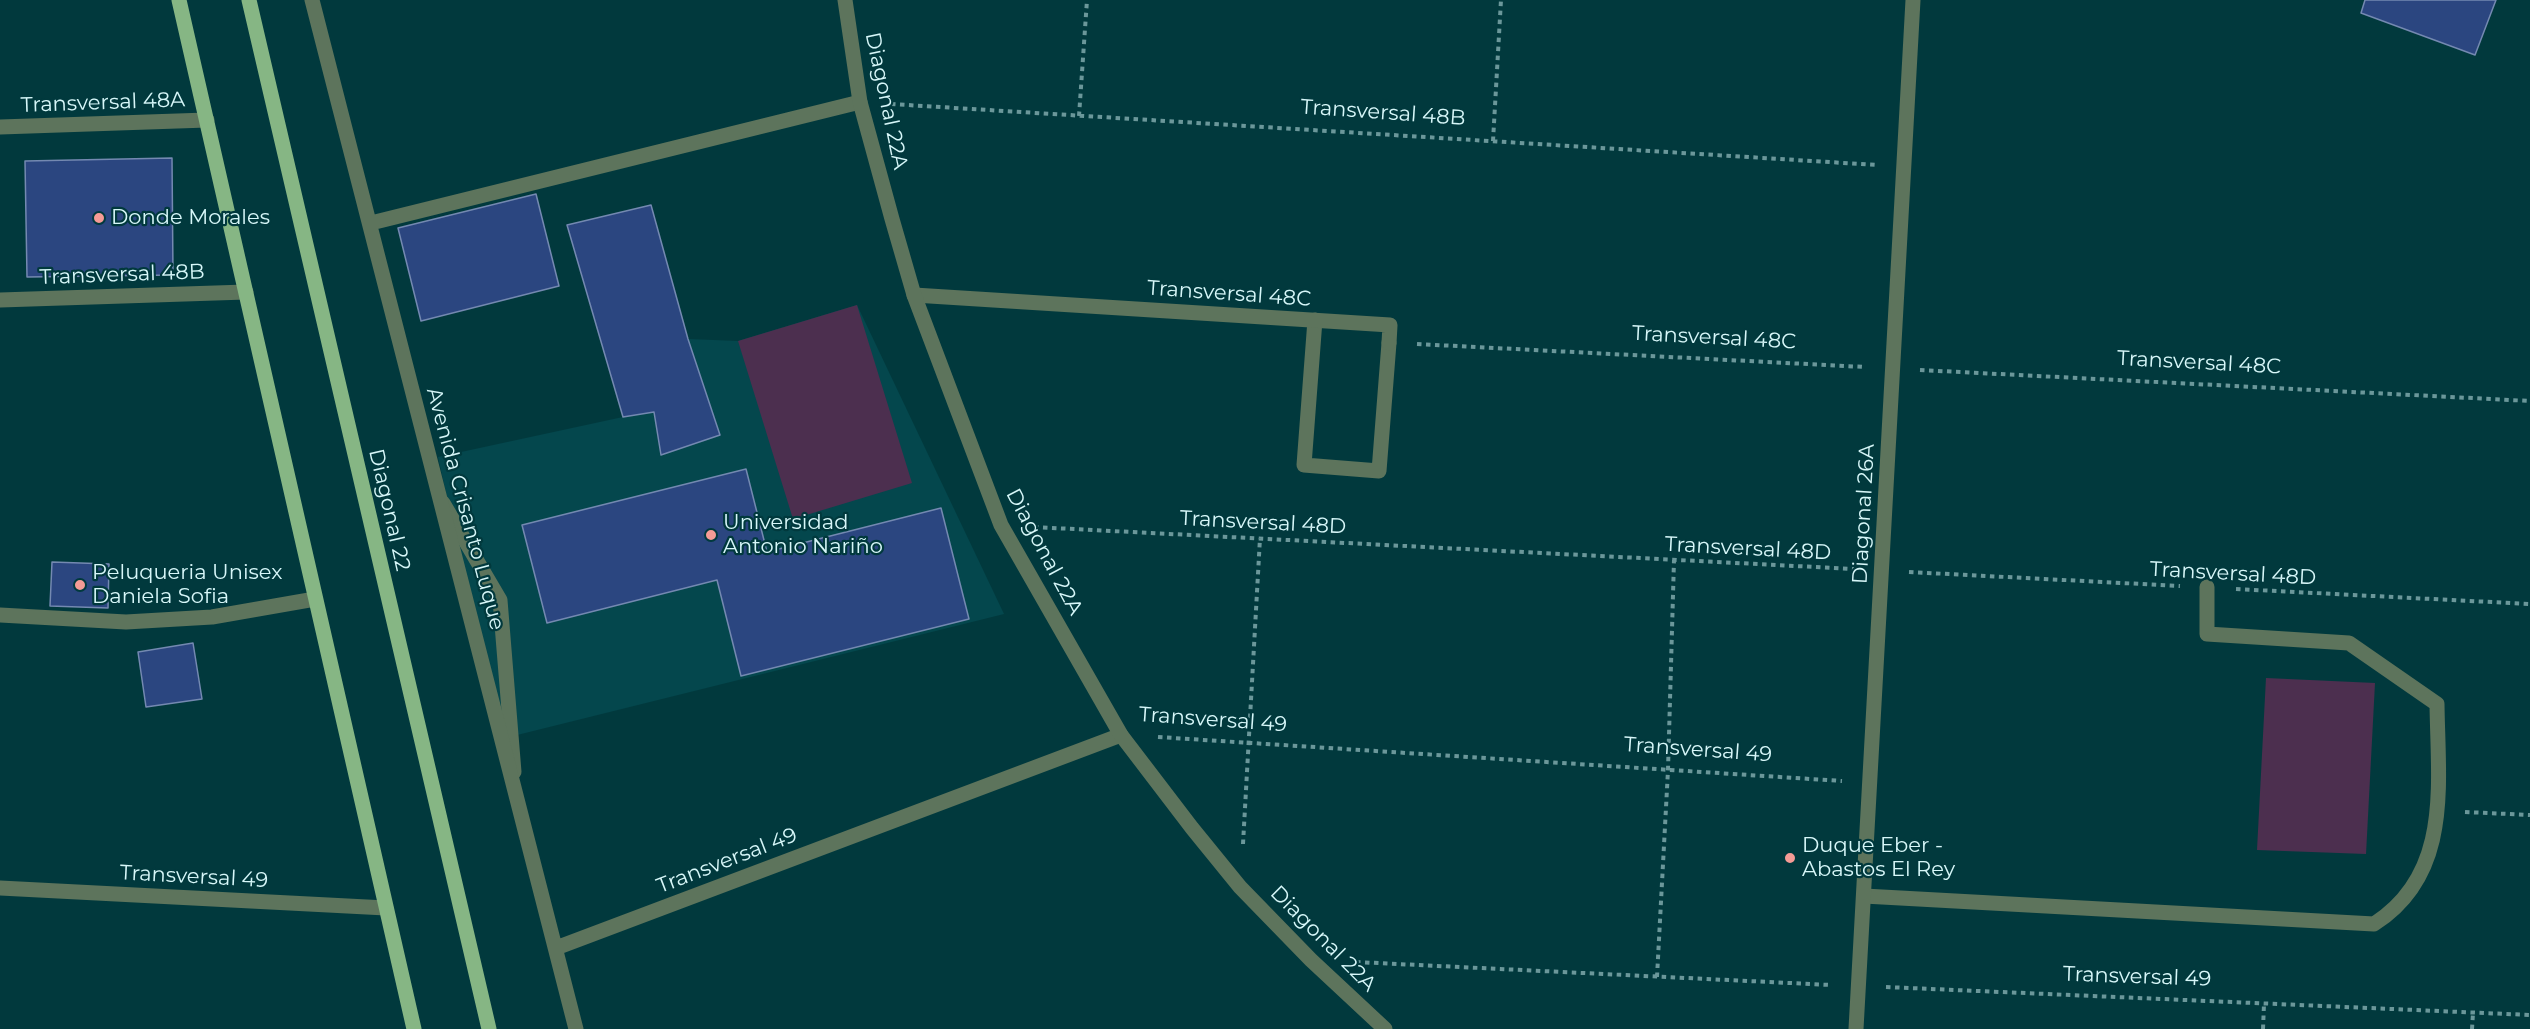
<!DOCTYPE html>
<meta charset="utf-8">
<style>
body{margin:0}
canvas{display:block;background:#01393d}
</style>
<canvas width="2530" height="1029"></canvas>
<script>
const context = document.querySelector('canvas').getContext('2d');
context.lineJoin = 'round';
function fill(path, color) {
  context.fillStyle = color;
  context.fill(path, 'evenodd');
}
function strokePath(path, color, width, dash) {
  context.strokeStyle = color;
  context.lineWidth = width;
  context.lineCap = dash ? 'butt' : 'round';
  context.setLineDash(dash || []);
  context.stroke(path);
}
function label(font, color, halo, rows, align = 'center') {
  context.font = font + ' Montserrat,sans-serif';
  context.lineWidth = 4.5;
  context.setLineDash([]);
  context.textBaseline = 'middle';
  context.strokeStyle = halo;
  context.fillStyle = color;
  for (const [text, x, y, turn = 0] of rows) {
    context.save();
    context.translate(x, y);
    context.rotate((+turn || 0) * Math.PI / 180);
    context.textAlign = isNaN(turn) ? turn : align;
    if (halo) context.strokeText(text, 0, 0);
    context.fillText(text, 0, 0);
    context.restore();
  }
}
const built = new Path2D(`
 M651,205L688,339L738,341L857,305L1004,614L501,739L438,457L623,417L567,225Z`);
const green = new Path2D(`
 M857,305L912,483L793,519L738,341Z
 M2266,678L2375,683L2366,854L2257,850Z`);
const building = new Path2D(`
 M2365,0H2496L2475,55L2361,13Z
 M172,158L173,275L27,277L25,161Z
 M536,194L559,286L421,321L398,228Z
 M651,205L688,339L720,435L661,455L654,412L623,417L567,225Z
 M746,469L767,552L941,508L969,619L741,676L717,580L547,623L522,525Z
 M52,562L109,564L108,608L50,606Z
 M193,643L202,699L146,707L138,652Z`);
const path = new Path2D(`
 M891,104L1877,165
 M1079,116L1087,0
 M1493,141L1501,0
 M1417,344L1865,367
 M1920,370L2530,401
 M1034,527L1854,569
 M1909,572L2180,586
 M2236,589L2530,604
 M1158,737L1842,781
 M2465,812L2530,815
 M1243,844L1260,538
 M1356,962L1831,985
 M1657,977L1668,770L1674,560
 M1886,987L2530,1015
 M2263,1029L2264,1004
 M2472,1029L2473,1013`);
const service = new Path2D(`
 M1315,320L1304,465L1379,471L1389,343
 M443,503L500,600L514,772
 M1864,896L2374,924C2452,874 2438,785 2437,704L2349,643L2207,634V587`);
const minor = new Path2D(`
 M312,0L576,1029
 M0,127L207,120
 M371,223L860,102
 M914,295L1390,325L1389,343
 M0,300L246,292
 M0,615L126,622L212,617L315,599
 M0,888L386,908
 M556,948L1121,735
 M1856,1029L1913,0`);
const tertiary = new Path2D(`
 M845,0L860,102L892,219L914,295L1001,525L1121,735L1192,828L1240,887L1311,960L1385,1029`);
const primary = new Path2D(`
 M179,0L414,1029
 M249,0L489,1029`);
const markers = [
 [99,218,6,"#f59b96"],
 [711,535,6,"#f59b96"],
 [80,585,6,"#f59b96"],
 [1790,858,6,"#f59b96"]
];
const streetNames = [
 ["Diagonal 22A",886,101,78],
 ["Transversal 48A",103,103,-2],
 ["Transversal 48B",1383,113,4],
 ["Transversal 48B",122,275,-2],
 ["Transversal 48C",1229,294,4],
 ["Transversal 48C",1714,338,3],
 ["Transversal 48C",2199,363,3],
 ["Avenida Crisanto Luque",465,509,75],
 ["Diagonal 22",389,510,77],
 ["Diagonal 26A",1864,514,-87],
 ["Transversal 48D",1263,523,3],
 ["Transversal 48D",1748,549,3],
 ["Diagonal 22A",1044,552,62],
 ["Transversal 48D",2233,574,3],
 ["Transversal 49",1213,720,4],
 ["Transversal 49",1698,750,4],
 ["Transversal 49",727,861,-21],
 ["Transversal 49",194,877,3],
 ["Diagonal 22A",1323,939,45],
 ["Transversal 49",2137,977,2]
];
const poiNames = [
 ["Donde Morales",111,218],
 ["Universidad",723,523],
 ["Antonio Nariño",723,547],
 ["Peluqueria Unisex",92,573],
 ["Daniela Sofia",92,597],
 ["Duque Eber -",1802,846],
 ["Abastos El Rey",1802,870]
];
fill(built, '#04474d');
fill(green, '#4c2f4f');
fill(building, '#2b4680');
strokePath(building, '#7489b1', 1.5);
strokePath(path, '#6b979a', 4, [4.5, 4.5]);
strokePath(service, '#5d745c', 15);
strokePath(minor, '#5d745c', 15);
strokePath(tertiary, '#5d745c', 15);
strokePath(primary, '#86b684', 15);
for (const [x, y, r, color] of markers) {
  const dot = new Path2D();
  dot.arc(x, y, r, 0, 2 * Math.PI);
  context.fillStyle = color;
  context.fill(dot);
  strokePath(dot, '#01393d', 2);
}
label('21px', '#d7f7f9', '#01393d', streetNames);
label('21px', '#d7f7f9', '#01393d', poiNames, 'left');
</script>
